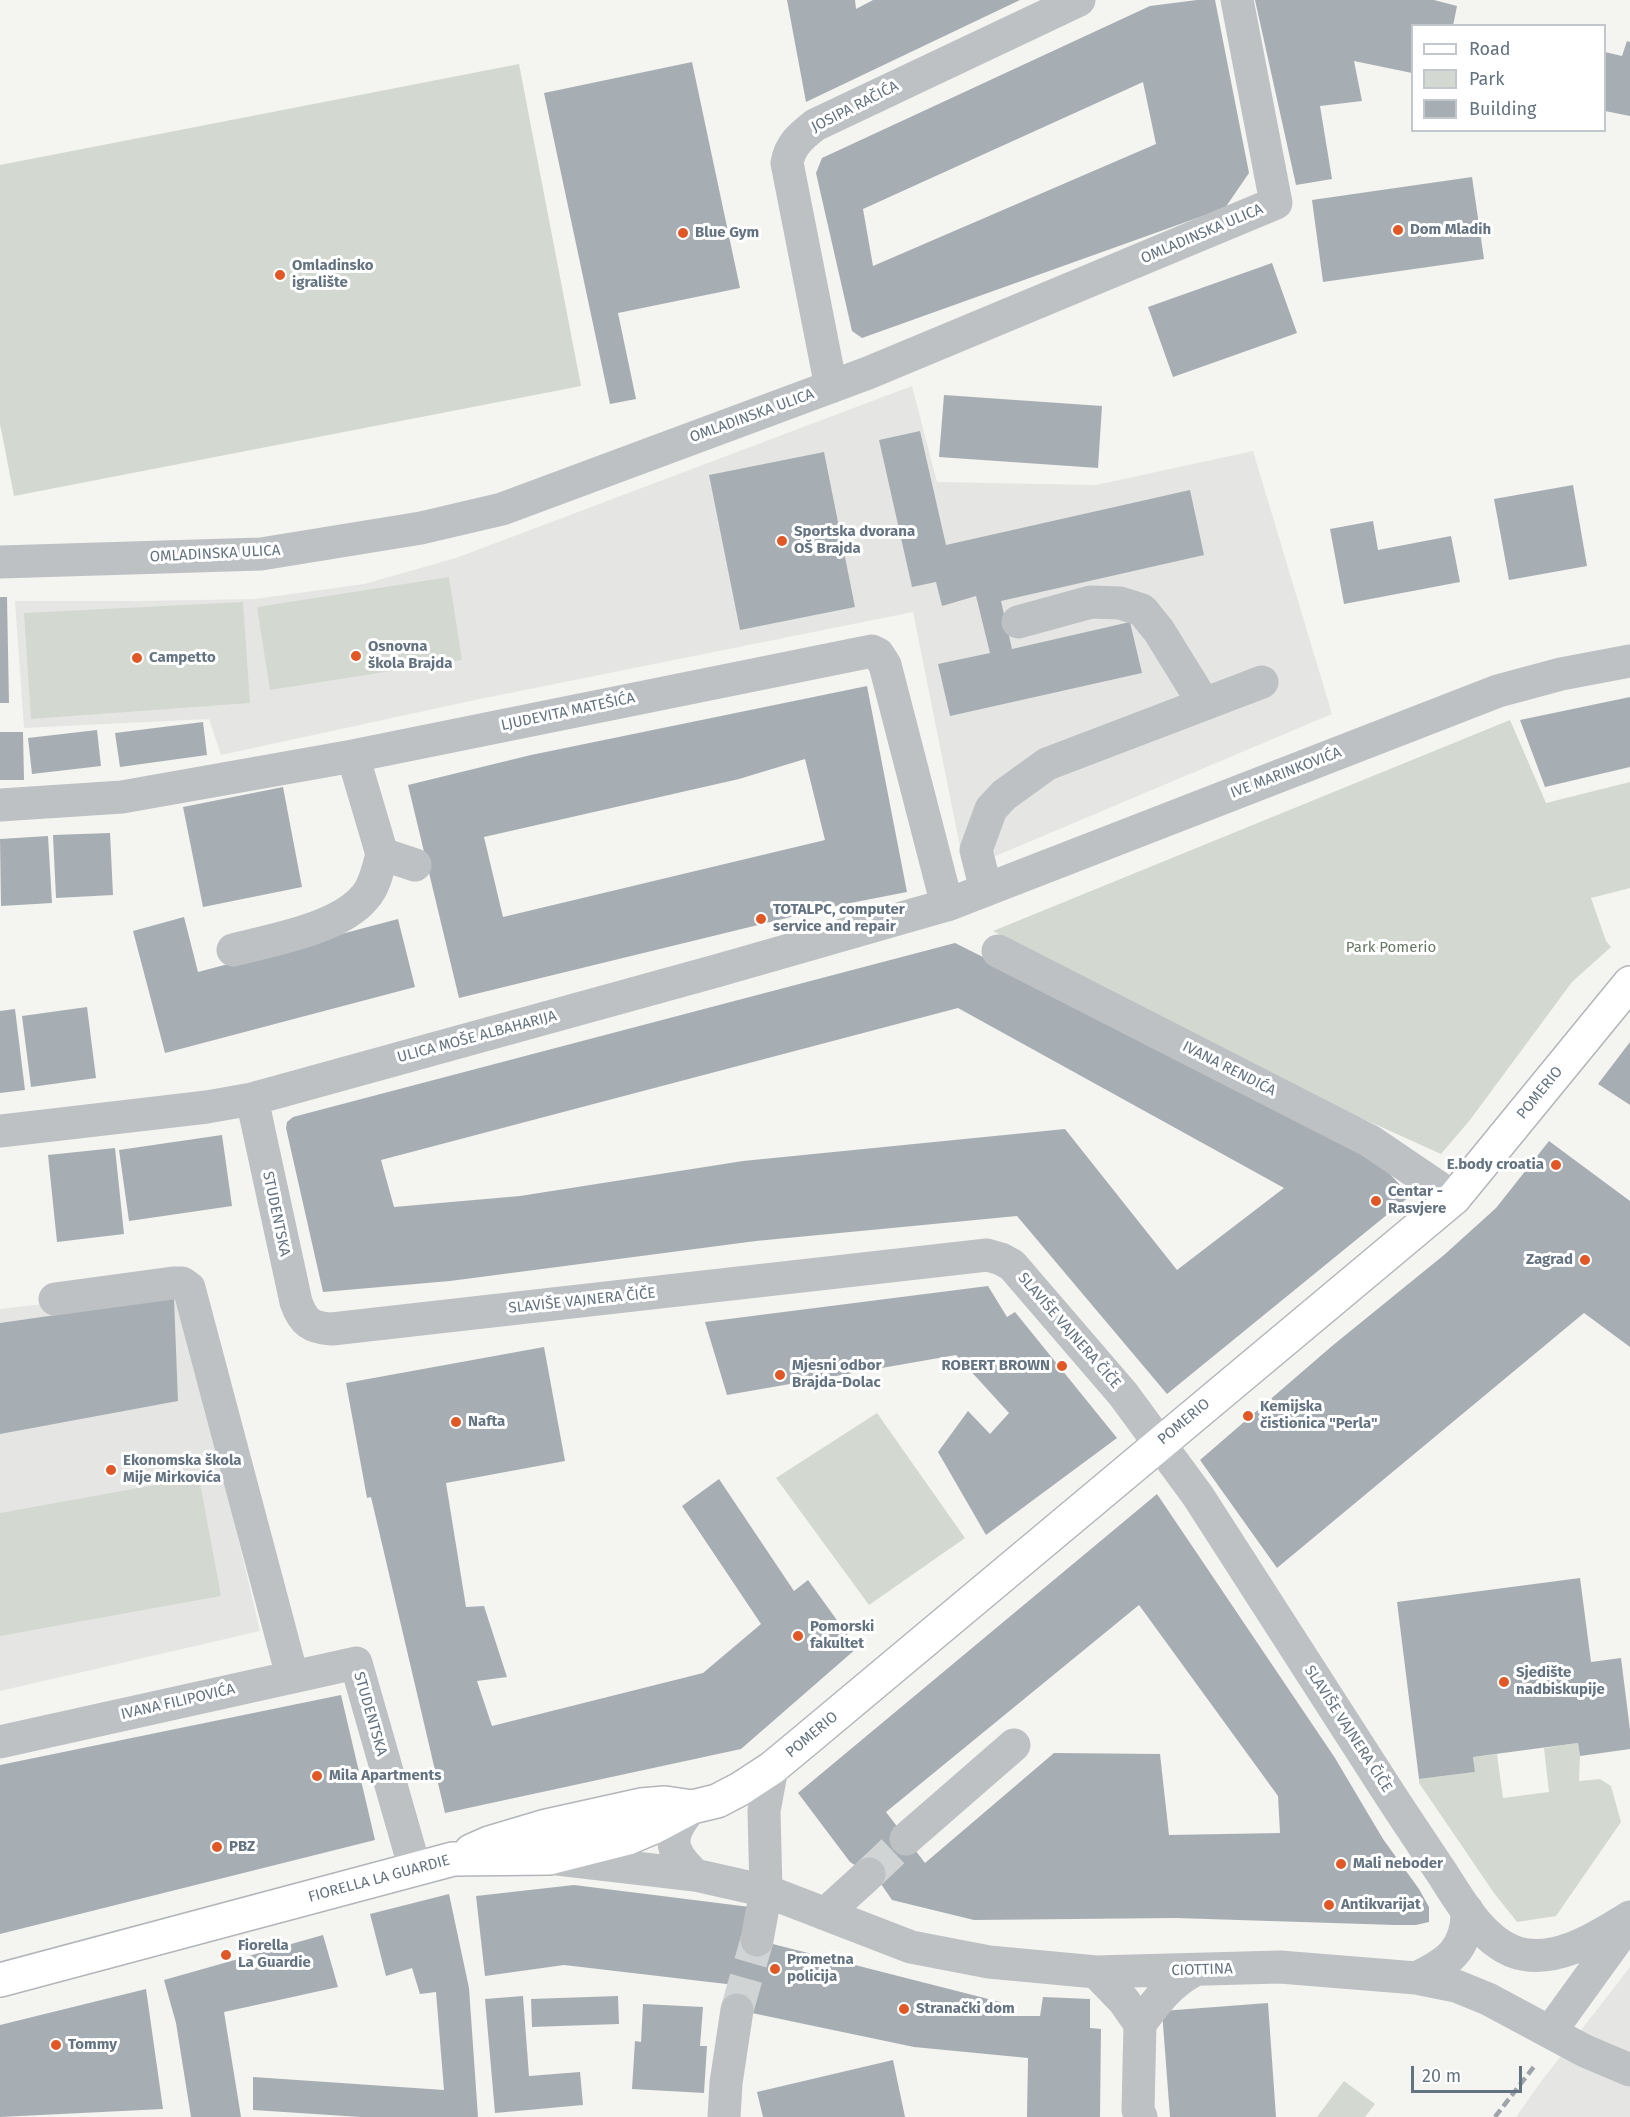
<!DOCTYPE html>
<meta charset="utf-8">
<style>
body{margin:0}
#map{position:relative;width:1630px;height:2117px;overflow:hidden;background:#f4f4f0;font-family:"Fira Sans",sans-serif}
canvas{display:block}
.legend{position:absolute;left:1411px;top:24px;width:195px;height:108px;box-sizing:border-box;background:#fff;border:2px solid #c1c7cd;margin:0;padding:8px 10px;list-style:none;font-size:18px;color:#647381}
.legend li{display:flex;align-items:center;gap:12px;height:30px}
.legend b{width:30px;border:2px solid #c1c7cd}
.scale{position:absolute;left:1411px;top:2066px;width:111px;height:27px;box-sizing:border-box;border:3px solid #647381;border-top:0;padding-left:8px;font-size:18px;line-height:21px;white-space:nowrap;color:#647381;-webkit-text-stroke:4px #fff;paint-order:stroke}
</style>
<div id="map">
<canvas width="1630" height="2117"></canvas>
<ul class="legend">
<li><b style="height:8px;background:#fff"></b>Road</li>
<li><b style="height:16px;background:#d3d9d0"></b>Park</li>
<li><b style="height:16px;background:#a7aeb3"></b>Building</li>
</ul>
<div class="scale">20 m</div>
</div>
<script>
const context = document.querySelector('canvas').getContext('2d');
context.lineJoin = 'round';
function fill(path, color) {
  context.fillStyle = color;
  context.fill(path, 'evenodd');
}
function strokePath(path, color, width, dash) {
  context.strokeStyle = color;
  context.lineWidth = width;
  context.lineCap = dash ? 'butt' : 'round';
  context.setLineDash(dash || []);
  context.stroke(path);
}
function label(font, color, halo, rows, align = 'center') {
  context.font = font + ' "Fira Sans",sans-serif';
  context.lineWidth = 6;
  context.setLineDash([]);
  context.textBaseline = 'middle';
  context.strokeStyle = halo;
  context.fillStyle = color;
  for (const [text, x, y, turn = 0] of rows) {
    context.save();
    context.translate(x, y);
    context.rotate((+turn || 0) * Math.PI / 180);
    context.textAlign = isNaN(turn) ? turn : align;
    if (halo) context.strokeText(text, 0, 0);
    context.fillText(text, 0, 0);
    context.restore();
  }
}
const built = new Path2D(`
 M912,386L937,482L1096,485L1253,451L1332,714L986,860L963,862L913,612L475,700L221,755L209,719L24,728L15,601H139L255,599L364,584L456,558Z
 M173,1289L181,1295L260,1631L0,1691V1309Z
 M1630,1967V2117H1516L1540,2083Z`);
const green = new Path2D(`
 M519,64L581,386L14,496L0,424V165Z
 M449,577L462,660L270,690L257,607Z
 M243,602L250,703L31,719L24,613Z
 M1510,720L1546,803L1630,782V888L1591,898L1606,941L1611,947L1572,982L1470,1120L1441,1154L1357,1116L993,931Z
 M877,1413L965,1538L869,1605L776,1478Z
 M199,1477L221,1596L0,1636V1513Z
 M1578,1743L1580,1756L1579,1781L1600,1779L1611,1786L1621,1822L1556,1916L1517,1922L1494,1893L1419,1783V1779L1475,1772L1473,1757L1497,1754L1503,1798L1549,1792L1544,1748Z
 M1344,2081L1375,2104L1365,2117H1317Z`);
const building = new Path2D(`
 M787,0H855L856,9L873,0H1020L806,102Z
 M1197,0H1215L1249,173L1225,208L862,338L852,331L816,173L822,158L1150,6ZM1143,82L1156,144L873,266L863,209Z
 M1255,0H1434L1457,6L1453,26H1412V73L1354,61L1362,101L1320,106L1332,179L1296,185Z
 M1627,41L1630,42V116L1605,111V52L1622,56Z
 M692,62L740,288L618,313L636,399L610,404L544,93Z
 M1472,177L1484,259L1323,282L1312,200Z
 M1272,263L1297,333L1173,377L1148,307Z
 M944,395L1102,406L1098,468L939,457Z
 M920,431L946,545L1190,490L1204,555L1001,601L1012,649L1130,622L1142,673L950,716L938,664L990,653L976,596L942,606L936,582L912,587L879,440Z
 M824,452L855,607L740,630L709,475Z
 M1573,485L1587,566L1509,580L1494,499Z
 M1373,521L1378,550L1451,536L1460,582L1344,604L1330,529Z
 M0,597H7L9,703H0Z
 M867,686L907,892L840,905L459,998L408,785L531,755ZM805,759L825,840L503,917L484,837L739,779Z
 M1630,697V767L1545,787L1520,720Z
 M203,722L207,755L120,767L115,733Z
 M97,730L101,766L32,774L28,738Z
 M0,732H23L24,780H0Z
 M283,787L302,887L203,907L183,807Z
 M110,833L113,895L56,898L53,835Z
 M48,836L52,903L1,906L0,839Z
 M184,917L198,972L398,919L415,987L165,1053L133,931Z
 M955,943L1367,1149L1410,1196L1167,1394L1017,1216L756,1241L450,1281L323,1292L286,1128L287,1122L293,1117ZM958,1008L1284,1188L1177,1270L1065,1129L743,1161L520,1196L394,1207L381,1160Z
 M87,1007L96,1078L31,1087L22,1016Z
 M15,1009L25,1090L0,1093V1011Z
 M1630,1042V1105L1598,1084Z
 M222,1135L232,1206L129,1221L119,1150Z
 M1549,1141L1630,1201V1347L1584,1313L1277,1568L1200,1460L1332,1346L1444,1255L1496,1208Z
 M115,1148L124,1234L57,1242L48,1155Z
 M988,1286L1007,1317L1015,1312L1117,1438L986,1535L938,1452L968,1411L990,1434L1009,1413L956,1355L727,1395L705,1322Z
 M174,1298L178,1401L0,1434V1323Z
 M544,1347L565,1461L446,1483L466,1607L484,1606L507,1677L477,1681L492,1726L703,1673L761,1624L682,1506L719,1479L794,1591L808,1580L857,1648L741,1749L445,1813L371,1497L367,1498L346,1383Z
 M1157,1494L1335,1758L1383,1839L1419,1889L1429,1907V1922L1416,1925H1395L1176,1918L974,1920L892,1900L881,1884L869,1874L850,1862L798,1793ZM1139,1605L1278,1796L1280,1833L1169,1835L1160,1754L1054,1753L925,1863L886,1812Z
 M1580,1578L1591,1662L1621,1658L1630,1730V1749L1580,1756L1578,1743L1473,1757L1475,1772L1419,1779L1397,1602Z
 M341,1695L375,1840L0,1934V1765Z
 M574,1885L750,1907L757,1940L1004,2003V2016H1040L1043,1997L1090,1999V2028L1101,2029L1100,2117H1027L1028,2058L914,2047L728,2008L735,1985L564,1965L485,1976L476,1896Z
 M449,1894L469,1988L478,2117H361L253,2110V2077L444,2090L436,1992L420,1994L412,1968L386,1976L370,1914Z
 M323,1935L338,1987L224,2012L241,2117H191L176,2023L164,1980Z
 M146,1989L163,2109L0,2117V2025Z
 M523,1996L529,2076L580,2072L583,2105L495,2113L485,1999Z
 M618,1996L619,2024L532,2027L531,1999Z
 M1268,2003L1276,2117H1170L1162,2011Z
 M643,2004L703,2007L700,2046H707L704,2093L632,2089L635,2041L641,2042Z
 M893,2060L905,2117H763L757,2092Z`);
const minorTunnel = new Path2D(`
 M869,1874L906,1839
 M737,2010L757,1940`);
const minor = new Path2D(`
 M831,387L787,163C790,145 801,136 815,125L1079,0
 M0,562L261,554L421,528L502,509L868,373L1276,203L1237,0
 M1018,622L1091,602L1120,603L1142,610L1159,631L1204,704
 M353,756L382,854L415,865
 M0,805L122,797L353,756L872,651L878,654L885,665L947,905
 M986,890L976,850L991,809L1004,795L1047,764L1262,682
 M233,950C271,940 339,929 365,897C375,886 378,869 382,854
 M998,951L1370,1141L1454,1198
 M252,1099L296,1302C303,1322 311,1328 332,1329L987,1255L1001,1259L1012,1265L1123,1394L1198,1496C1260,1593 1322,1690 1385,1787C1403,1815 1422,1843 1440,1870C1459,1899 1479,1937 1512,1951C1552,1967 1598,1937 1630,1917
 M0,1131L207,1107L252,1099L716,971L947,905L1498,691L1561,674L1630,661
 M55,1299L173,1283H182L189,1288L292,1676
 M0,1742L356,1663L415,1869
 M692,1807C668,1835 667,1849 695,1875
 M906,1839L1014,1745
 M549,1858L695,1875L766,1891L911,1947L989,1962L1096,1972L1280,1967L1416,1978L1456,1986L1488,1999L1585,2051L1630,2070
 M825,1914L869,1874
 M757,1940L766,1891L764,1811L772,1768
 M1096,1972L1124,2001L1140,2024C1156,2002 1169,1984 1193,1971
 M1416,1978C1448,1963 1468,1949 1467,1910
 M1140,2024L1138,2110L1141,2117
 M1550,2032L1628,1924
 M724,2117L726,2083L737,2010`);
const major = new Path2D(`
 M471,1851L489,1843L546,1826L641,1805L665,1803L692,1807
 M0,1980L453,1859L549,1858L628,1838L654,1827L692,1807L717,1801L740,1789L772,1768L807,1739L1454,1198L1630,983`);
const rail = new Path2D(`
 M1495,2117L1536,2064`);
const markers = [
 [1398,230,6,"#df5826"],
 [683,233,6,"#df5826"],
 [280,275,6,"#df5826"],
 [782,541,6,"#df5826"],
 [356,656,6,"#df5826"],
 [137,658,6,"#df5826"],
 [761,919,6,"#df5826"],
 [1556,1165,6,"#df5826"],
 [1376,1201,6,"#df5826"],
 [1585,1260,6,"#df5826"],
 [1062,1366,6,"#df5826"],
 [780,1375,6,"#df5826"],
 [1248,1416,6,"#df5826"],
 [456,1422,6,"#df5826"],
 [111,1470,6,"#df5826"],
 [798,1636,6,"#df5826"],
 [1504,1682,6,"#df5826"],
 [317,1776,6,"#df5826"],
 [217,1847,6,"#df5826"],
 [1341,1864,6,"#df5826"],
 [1329,1905,6,"#df5826"],
 [226,1955,6,"#df5826"],
 [775,1969,6,"#df5826"],
 [904,2009,6,"#df5826"],
 [56,2045,6,"#df5826"]
];
const streetNames = [
 ["JOSIPA RAČIĆA",855,107,-27],
 ["OMLADINSKA ULICA",1202,234,-23],
 ["OMLADINSKA ULICA",752,416,-20],
 ["OMLADINSKA ULICA",215,554,-3],
 ["LJUDEVITA MATEŠIĆA",568,712,-12],
 ["IVE MARINKOVIĆA",1286,773,-21],
 ["ULICA MOŠE ALBAHARIJA",477,1037,-15],
 ["IVANA RENDIĆA",1229,1069,27],
 ["POMERIO",1540,1093,-51],
 ["STUDENTSKA",276,1214,78],
 ["SLAVIŠE VAJNERA ČIČE",582,1301,-6],
 ["SLAVIŠE VAJNERA ČIČE",1069,1331,49],
 ["POMERIO",1184,1422,-40],
 ["IVANA FILIPOVIĆA",178,1702,-13],
 ["STUDENTSKA",370,1714,74],
 ["SLAVIŠE VAJNERA ČIČE",1348,1729,57],
 ["POMERIO",812,1735,-40],
 ["FIORELLA LA GUARDIE",379,1879,-15],
 ["CIOTTINA",1202,1970,-2]
];
const poiNames = [
 ["Dom Mladih",1410,230],
 ["Blue Gym",695,233],
 ["Omladinsko",292,266],
 ["igralište",292,283],
 ["Sportska dvorana",794,532],
 ["OŠ Brajda",794,549],
 ["Osnovna",368,647],
 ["škola Brajda",368,664],
 ["Campetto",149,658],
 ["TOTALPC, computer",773,910],
 ["service and repair",773,927],
 ["E.body croatia",1544,1165,"right"],
 ["Centar -",1388,1192],
 ["Rasvjere",1388,1209],
 ["Zagrad",1573,1260,"right"],
 ["Mjesni odbor",792,1366],
 ["Brajda-Dolac",792,1383],
 ["ROBERT BROWN",1050,1366,"right"],
 ["Kemijska",1260,1407],
 ["čistionica \"Perla\"",1260,1424],
 ["Nafta",468,1422],
 ["Ekonomska škola",123,1461],
 ["Mije Mirkovića",123,1478],
 ["Pomorski",810,1627],
 ["fakultet",810,1644],
 ["Sjedište",1516,1673],
 ["nadbiskupije",1516,1690],
 ["Mila Apartments",329,1776],
 ["PBZ",229,1847],
 ["Mali neboder",1353,1864],
 ["Antikvarijat",1341,1905],
 ["Fiorella",238,1946],
 ["La Guardie",238,1963],
 ["Prometna",787,1960],
 ["policija",787,1977],
 ["Stranački dom",916,2009],
 ["Tommy",68,2045]
];
const parkNames = [
 ["Park Pomerio",1391,948]
];
fill(built, '#e5e6e4');
fill(green, '#d3d9d0');
fill(building, '#a7aeb3');
strokePath(minorTunnel, '#d0d4d4', 33, [33, 16]);
strokePath(major, '#b2b6ba', 36);
strokePath(minor, '#bdc1c4', 33);
strokePath(major, '#fff', 33);
strokePath(rail, '#9ea4aa', 4.5, [9, 4.5]);
for (const [x, y, r, color] of markers) {
  const dot = new Path2D();
  dot.arc(x, y, r, 0, 2 * Math.PI);
  context.fillStyle = color;
  context.fill(dot);
  strokePath(dot, '#fff', 2);
}
label('15px', '#647381', '#fff', streetNames);
label('bold 15px', '#647381', '#fff', poiNames, 'left');
label('15px', '#667863', '#fff', parkNames);
</script>
